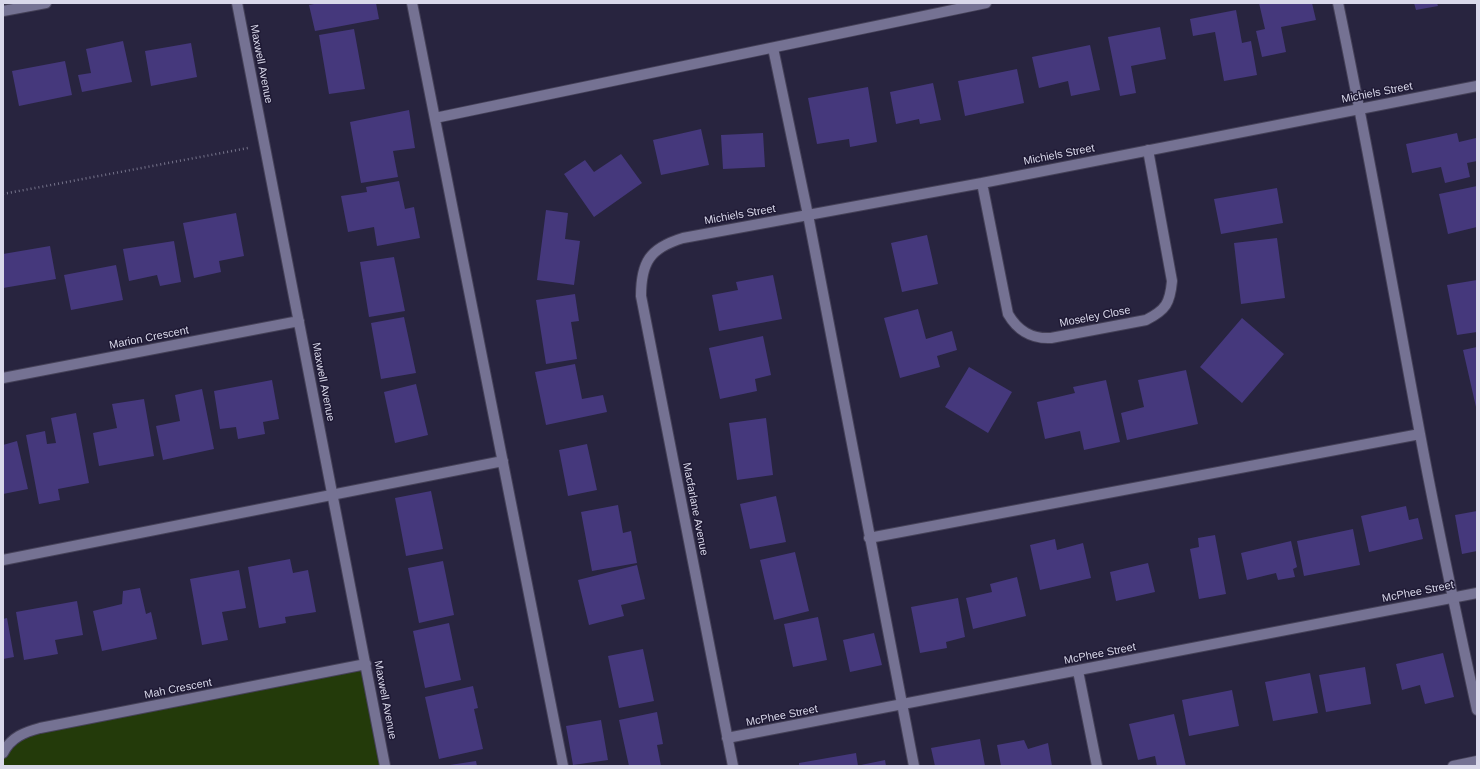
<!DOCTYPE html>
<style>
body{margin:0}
#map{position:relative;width:1480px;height:769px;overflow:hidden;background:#28243f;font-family:Arial,sans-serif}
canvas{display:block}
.frame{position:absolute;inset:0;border:4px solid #d9d8ea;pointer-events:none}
</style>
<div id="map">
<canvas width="1480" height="769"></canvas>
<div class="frame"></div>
</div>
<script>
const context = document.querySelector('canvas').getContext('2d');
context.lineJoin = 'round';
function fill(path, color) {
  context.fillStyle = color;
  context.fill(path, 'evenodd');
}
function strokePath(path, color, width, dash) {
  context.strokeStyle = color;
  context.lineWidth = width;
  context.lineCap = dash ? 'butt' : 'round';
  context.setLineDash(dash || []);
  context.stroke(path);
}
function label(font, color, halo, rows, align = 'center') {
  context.font = font + ' Arial,sans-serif';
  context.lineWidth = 3;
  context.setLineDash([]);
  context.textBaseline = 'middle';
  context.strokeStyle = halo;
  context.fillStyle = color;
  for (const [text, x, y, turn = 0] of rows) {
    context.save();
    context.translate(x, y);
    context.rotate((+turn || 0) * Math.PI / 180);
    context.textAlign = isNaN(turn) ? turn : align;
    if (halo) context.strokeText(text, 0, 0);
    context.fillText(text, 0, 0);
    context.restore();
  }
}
const green = new Path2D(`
 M366,664L385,766H3V753L24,733Z`);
const building = new Path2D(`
 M319,3H376L379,19L315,31L309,5Z
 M1259,3H1312L1316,20L1281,27L1286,52L1262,57L1256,31L1265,29Z
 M1414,3H1437L1438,6L1416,10Z
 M1236,10L1242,43L1251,41L1257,75L1224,81L1215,32L1193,36L1190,19Z
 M1160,27L1166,59L1131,66L1136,93L1120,96L1108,37Z
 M354,29L365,89L329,94L319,35Z
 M123,41L132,82L82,92L78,75L91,73L86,49Z
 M191,43L197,77L151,86L145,51Z
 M1090,45L1100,90L1071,96L1068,81L1039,88L1032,57Z
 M65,61L72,95L19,106L12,71Z
 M1017,69L1024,103L965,116L958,81Z
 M933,83L941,120L920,124L919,119L896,124L890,92Z
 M868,87L877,142L850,147L849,139L817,144L808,98Z
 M409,110L415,148L393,151L398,177L361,183L350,122Z
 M701,129L709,165L661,175L653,140Z
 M763,133L765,167L723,169L721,135Z
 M1457,133L1459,142L1476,138L1477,161L1467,163L1470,177L1445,183L1441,167L1412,173L1406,144Z
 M621,154L642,183L594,217L564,174L585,160L594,172Z
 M399,181L405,209L414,207L420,238L377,246L374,227L348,232L341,196L367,192L366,187Z
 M1477,186V227L1448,234L1439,194Z
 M1277,188L1283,223L1221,234L1214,199Z
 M546,210L568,213L565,239L580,241L574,285L537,280Z
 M236,213L244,256L219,261L221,272L194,278L183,223Z
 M927,235L938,284L902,292L891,243Z
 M1277,238L1285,298L1241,304L1234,243Z
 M174,241L181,282L160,286L157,275L129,281L123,249Z
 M50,246L56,279L3,288V254Z
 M394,257L405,311L369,317L360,262Z
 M116,265L123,300L71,310L64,275Z
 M773,275L782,319L719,331L712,295L738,290L736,282Z
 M1477,280V332L1457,335L1447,285Z
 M575,294L579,321L571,322L577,359L546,364L536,300Z
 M918,309L926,339L952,331L957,350L937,356L940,367L900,378L884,318Z
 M404,317L416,373L381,379L371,323Z
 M1242,318L1284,354L1242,403L1200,367Z
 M763,336L771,375L755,379L757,391L720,399L709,348Z
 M1477,347V406L1476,407L1463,350Z
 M575,364L582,399L603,395L607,412L546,425L535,372Z
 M969,367L1012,392L988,433L945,407Z
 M1186,370L1198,424L1127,440L1121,413L1144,407L1138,380Z
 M272,380L279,419L263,422L265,434L238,439L236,427L220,429L214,391Z
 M1106,380L1120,442L1084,450L1080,431L1045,439L1037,402L1075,393L1073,387Z
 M416,384L428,435L395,443L384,392Z
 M202,389L214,449L163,460L156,426L180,421L175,395Z
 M144,399L154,456L99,466L93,433L117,428L112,404Z
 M76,413L89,483L58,489L60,500L39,504L26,435L45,431L47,444L56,443L51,418Z
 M766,418L773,475L737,480L729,423Z
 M17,441L28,489L3,494V445Z
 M587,444L597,490L568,496L559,450Z
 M431,491L443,549L406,556L395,498Z
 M776,496L786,542L750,549L740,504Z
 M618,505L623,533L631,531L637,563L592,571L581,512Z
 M1406,506L1409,520L1418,518L1423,539L1369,552L1361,516Z
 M1477,511V551L1462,554L1455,515Z
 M1353,529L1360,565L1304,576L1297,541Z
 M1215,535L1226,594L1199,599L1190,549L1199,547L1198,538Z
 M1055,539L1057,550L1083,543L1091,578L1040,590L1030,545Z
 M1291,541L1297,567L1293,569L1295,577L1278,580L1276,573L1247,580L1241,553Z
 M795,552L809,611L774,620L760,560Z
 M290,559L293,573L308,570L316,612L285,617L286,623L259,628L248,567Z
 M443,561L454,615L419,623L408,568Z
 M1148,563L1155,592L1116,601L1110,572Z
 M637,565L645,599L621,605L624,616L589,625L578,580Z
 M239,570L246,608L222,612L228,640L202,645L190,579Z
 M1017,577L1026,616L973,629L966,598L992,592L990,584Z
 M140,588L146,614L151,612L157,639L102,651L93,611L122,604L123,591Z
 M958,598L965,637L946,642L947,648L920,653L911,607Z
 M77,601L83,635L55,640L58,654L24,660L16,612Z
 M818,617L827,660L793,667L784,624Z
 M7,618L14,657L3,659V619Z
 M449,623L461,680L425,688L413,631Z
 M874,633L882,665L850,672L843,640Z
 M643,649L654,701L619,708L608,656Z
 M1443,653L1454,697L1425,704L1420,685L1402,690L1396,664Z
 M1365,667L1371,704L1326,712L1319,675Z
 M1310,673L1318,713L1273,721L1265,682Z
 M473,686L478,708L474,709L483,749L439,759L425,697Z
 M1232,690L1239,726L1189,736L1182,700Z
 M657,712L663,744L657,745L661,766H629L619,720Z
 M1174,714L1186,766H1157L1155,756L1138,760L1129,724Z
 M601,720L608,760L573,765L566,726Z
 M980,739L985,766H935L931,748Z
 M1024,740L1028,749L1048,743L1052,766H1001L997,745Z
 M856,753L858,766H799V763Z
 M885,760L886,766H861V765Z
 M476,761L477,766H450V765Z`);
const path = new Path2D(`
 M3,194L248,148`);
const service = new Path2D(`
 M412,3L563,766
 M1338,3C1368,146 1393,290 1420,434C1437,526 1457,618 1477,710
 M773,48L808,215L914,766
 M435,118L986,3
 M869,538L1420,434
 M3,560L503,461
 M1453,766L1477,761`);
const minor = new Path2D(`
 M237,3L385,766
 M3,11L46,3
 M982,183L1008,314C1018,331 1031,339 1051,338L1146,320C1166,310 1170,303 1172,281L1148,150
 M3,378L299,321
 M1078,671L1097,766
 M727,738L1477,593
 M3,753C11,737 25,732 40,728L366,664
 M733,766L641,296C641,262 650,248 683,238L982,183L1477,86`);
const streetNames = [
 ["Maxwell Avenue",261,64,79],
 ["Michiels Street",1377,93,-11],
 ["Michiels Street",1059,155,-11],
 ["Michiels Street",740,215,-10],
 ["Moseley Close",1095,317,-11],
 ["Marion Crescent",149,338,-11],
 ["Maxwell Avenue",323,382,79],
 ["Macfarlane Avenue",695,509,79],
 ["McPhee Street",1418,592,-11],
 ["McPhee Street",1100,654,-11],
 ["Mah Crescent",178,689,-11],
 ["Maxwell Avenue",385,700,79],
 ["McPhee Street",782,716,-11]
];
fill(green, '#233a0a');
fill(building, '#45387c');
strokePath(service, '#454158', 12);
strokePath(minor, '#454158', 12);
strokePath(path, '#76748b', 2.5, [1, 3]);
strokePath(service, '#757293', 10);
strokePath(minor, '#757293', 10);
label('11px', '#d9d8ea', '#1f1a35', streetNames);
</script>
